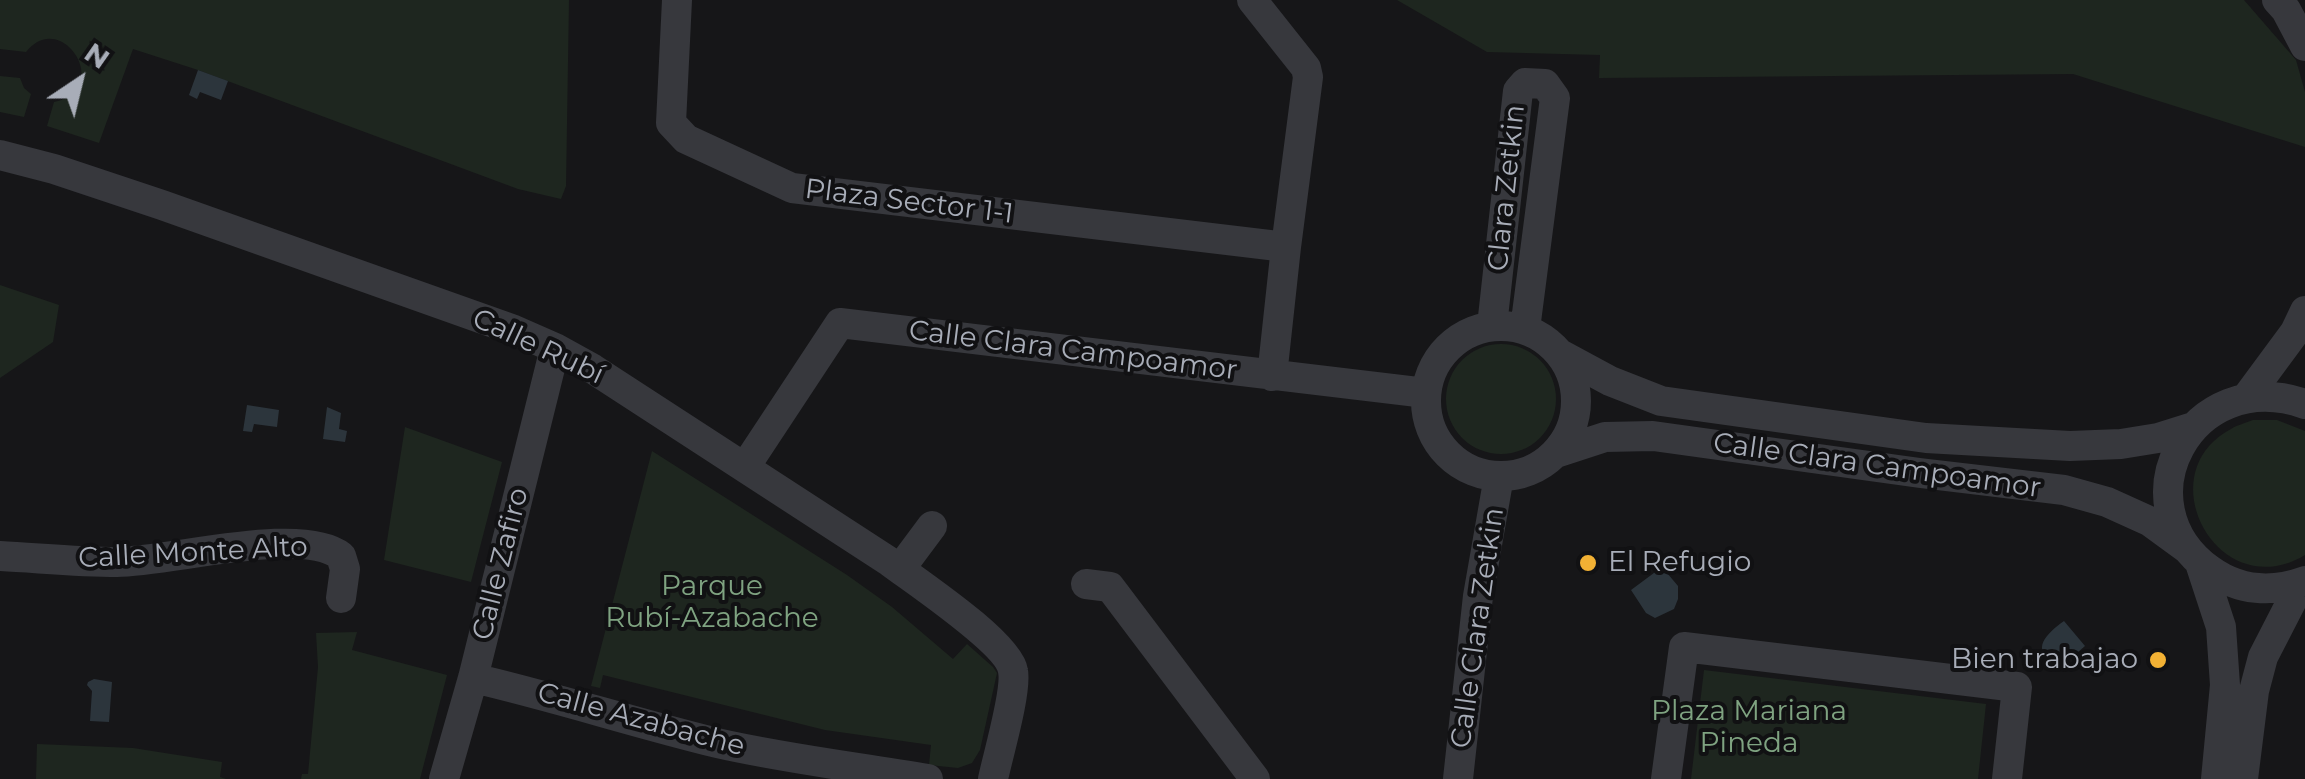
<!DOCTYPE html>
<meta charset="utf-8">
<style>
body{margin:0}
#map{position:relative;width:2305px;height:779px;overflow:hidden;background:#161618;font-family:Montserrat,sans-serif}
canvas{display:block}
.north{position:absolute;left:30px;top:30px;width:100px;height:100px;-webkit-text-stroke:8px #111113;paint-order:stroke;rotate:35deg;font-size:28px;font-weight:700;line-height:40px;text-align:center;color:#a8adb8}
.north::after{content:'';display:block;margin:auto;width:35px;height:45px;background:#a8adb8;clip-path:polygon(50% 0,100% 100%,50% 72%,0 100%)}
</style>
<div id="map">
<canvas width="2305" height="779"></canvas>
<div class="north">N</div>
</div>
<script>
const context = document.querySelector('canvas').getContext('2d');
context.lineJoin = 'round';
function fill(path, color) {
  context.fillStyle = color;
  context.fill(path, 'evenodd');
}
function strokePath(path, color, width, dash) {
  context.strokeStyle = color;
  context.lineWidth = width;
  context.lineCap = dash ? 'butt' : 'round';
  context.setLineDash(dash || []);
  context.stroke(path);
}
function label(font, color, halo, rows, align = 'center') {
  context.font = font + ' Montserrat,sans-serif';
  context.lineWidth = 8;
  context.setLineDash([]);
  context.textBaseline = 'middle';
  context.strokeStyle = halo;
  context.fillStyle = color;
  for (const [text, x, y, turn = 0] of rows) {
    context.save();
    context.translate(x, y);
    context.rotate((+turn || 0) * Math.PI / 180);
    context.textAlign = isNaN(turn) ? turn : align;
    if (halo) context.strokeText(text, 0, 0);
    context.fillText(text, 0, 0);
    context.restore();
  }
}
const green = new Path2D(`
 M0,0H569L566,186L561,199L518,189L198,70L133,49L99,143L47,126L54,102C115,89 61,7 26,52L0,49Z
 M1397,0H2244L2296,60L2305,92V147L2073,74L1599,78L1600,55L1487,52Z
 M0,76L20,78L24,88L31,94L24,117L0,112Z
 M0,285L59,305L53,342L0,378Z
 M1446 399a55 55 0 1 1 110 0a55 55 0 1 1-110 0Z
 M2253,420H2277L2305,431V555C2219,607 2146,474 2231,429C2237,425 2246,423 2253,420Z
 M405,427L502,462L471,582L384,560Z
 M652,451L847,575L892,607L953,659L967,644L993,667L997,673L980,750L972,763L958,768L929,765L931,745L825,730L603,675L600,688L591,686Z
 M357,632L352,650L447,675L420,779H301L302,774H308L318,667L316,633Z
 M1704,670L1986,704L1978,779H1691Z
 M37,744L133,748L222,762L220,777L226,779H36Z`);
const water = new Path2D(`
 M198,70L228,81L221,100L200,92L197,99L189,95Z
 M247,405L279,410L277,427L254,424L252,432L243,431Z
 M327,407L341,413L339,429L347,431L345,442L323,439Z
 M1662,567L1678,586V599L1674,609L1655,618L1646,613L1631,590Z
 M2064,621L2085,646L2070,659L2057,663C2028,651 2047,633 2064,621Z
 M94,679L112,682L109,722L90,721L92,691L87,685L88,682Z`);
const street = new Path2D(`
 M677,0L671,123L686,139L792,188L1286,247
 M1252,0L1306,68L1308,77L1286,247L1272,376
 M2277,0L2286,10L2305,46
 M0,155L54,169L162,205L514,330L555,348L593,369L890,562C915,581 1009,643 1013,671C1017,691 998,755 993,779
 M1426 401a75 75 0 1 1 150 0a75 75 0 1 1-150 0Z
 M1492,326L1518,91L1525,83L1545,84L1555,98L1525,329
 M1560,354L1610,381L1661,401L1926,438L2070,446L2121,444L2158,438L2193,427
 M2247,397L2295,332L2305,311
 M2305,404C2190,364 2118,504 2210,570C2239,591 2272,593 2305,581
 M1556,453L1605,437L1653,436L1920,473L2064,490L2107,502L2149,521L2186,548
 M745,467L840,323L1426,393
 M0,556C39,558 78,562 117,562C170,562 301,525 341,556L345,569L341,598
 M2200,563L2221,627L2225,685L2216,779
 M900,569L932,526
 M1086,584L1110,587L1255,779
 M473,678C555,697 635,723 717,743C787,759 858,767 928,779
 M444,779L473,678L555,348
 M1458,779L1478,596L1499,476
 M1666,779L1684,647L2017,687L2007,779
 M2243,779L2254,691L2263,657L2301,583`);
const markers = [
 [1588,563,10,"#f2b134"],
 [2158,660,10,"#f2b134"]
];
const streetNames = [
 ["Clara Zetkin",1507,188,-84],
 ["Plaza Sector 1-1",909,202,7],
 ["Calle Rubí",538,347,25],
 ["Calle Clara Campoamor",1073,351,7],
 ["Calle Clara Campoamor",1877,466,8],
 ["Calle Monte Alto",193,553,-3],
 ["Calle Zafiro",501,564,-76],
 ["Calle Clara Zetkin",1478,628,-82],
 ["Calle Azabache",641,720,15]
];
const poiNames = [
 ["El Refugio",1608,563],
 ["Bien trabajao",2138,660,"right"]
];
const parkNames = [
 ["Parque",712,587],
 ["Rubí-Azabache",712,619],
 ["Plaza Mariana",1749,712],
 ["Pineda",1749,744]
];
fill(green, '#1e261f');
fill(water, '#2c353c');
strokePath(street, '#37383d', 30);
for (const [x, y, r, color] of markers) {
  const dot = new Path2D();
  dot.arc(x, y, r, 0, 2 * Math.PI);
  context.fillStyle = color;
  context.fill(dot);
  strokePath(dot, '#111113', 4);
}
label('28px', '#a8adb8', '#111113', streetNames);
label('28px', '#a8adb8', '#111113', poiNames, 'left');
label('28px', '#7fa381', '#111113', parkNames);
</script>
